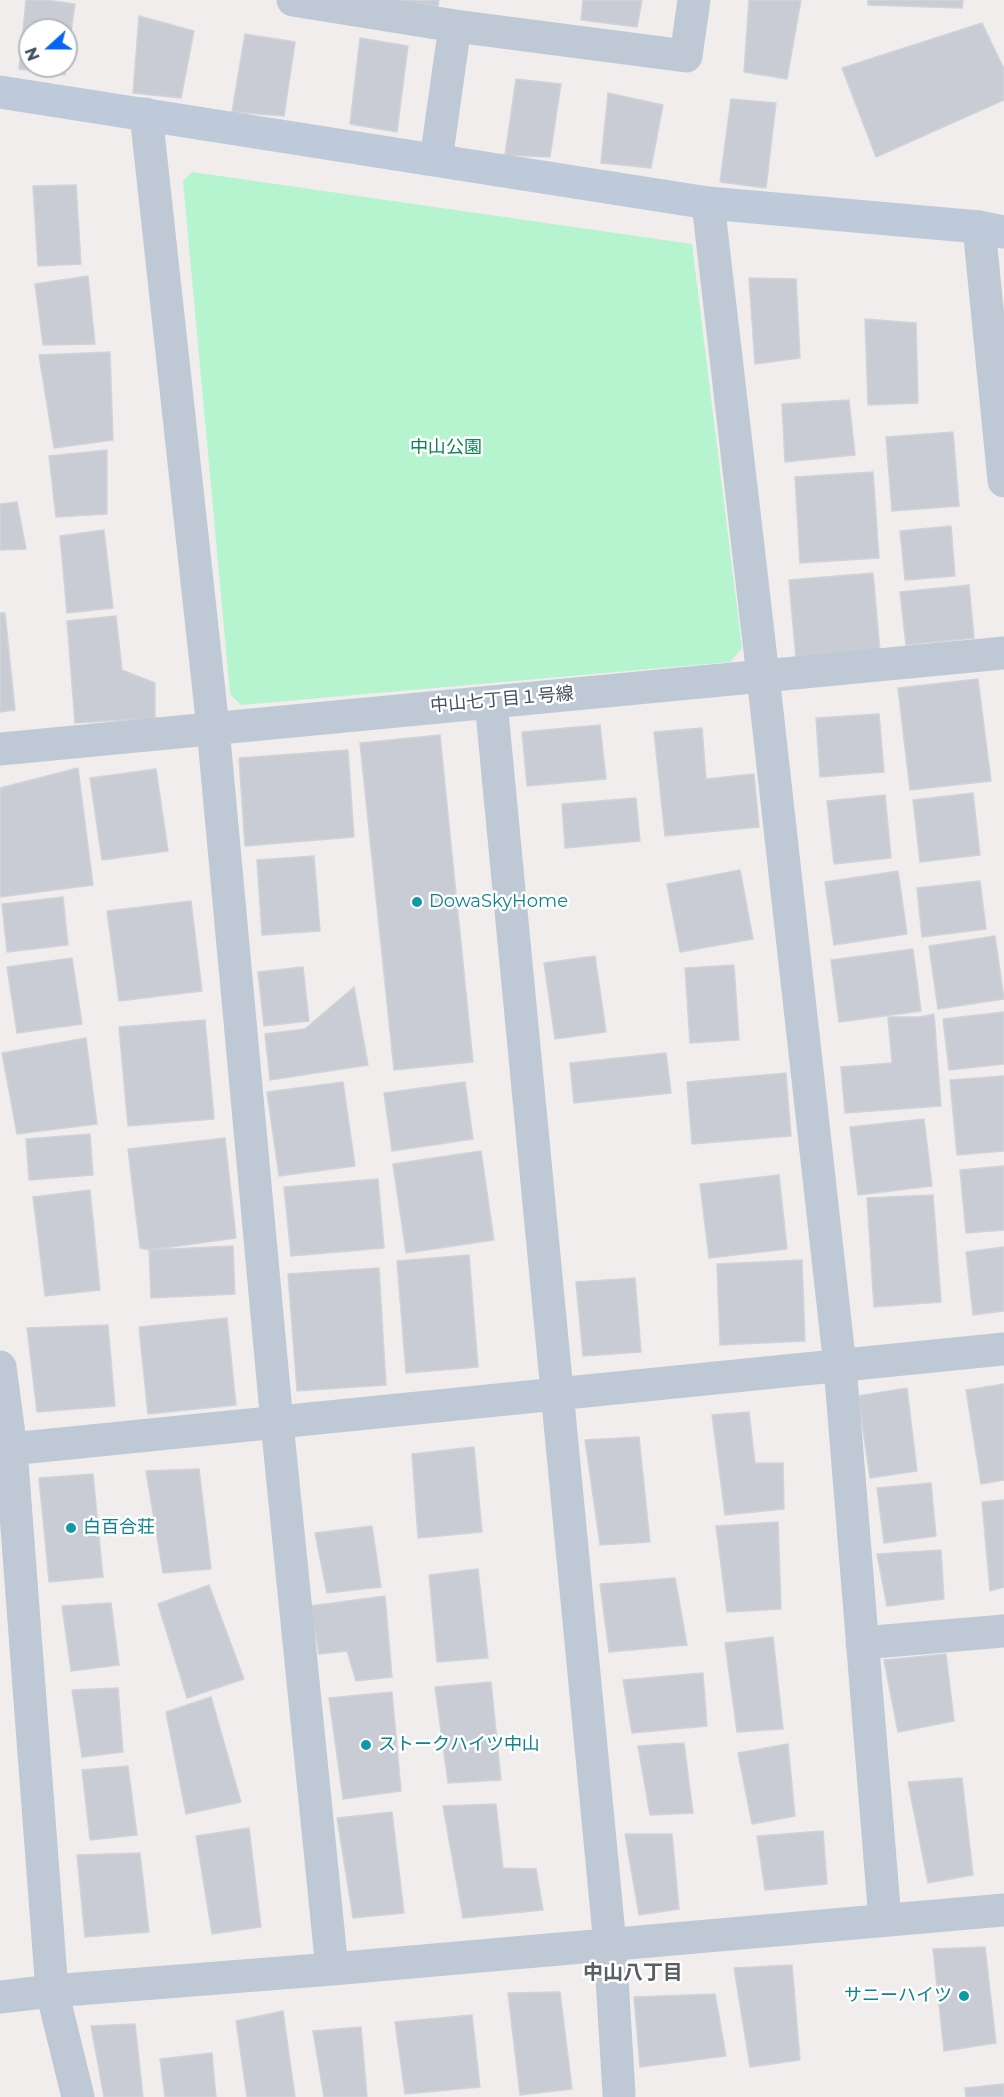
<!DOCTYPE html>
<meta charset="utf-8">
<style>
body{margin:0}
#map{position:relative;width:1004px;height:2097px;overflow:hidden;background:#f1eded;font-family:Montserrat,sans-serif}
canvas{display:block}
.north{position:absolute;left:18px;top:18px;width:60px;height:60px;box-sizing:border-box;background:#fff;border:2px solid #b4b9be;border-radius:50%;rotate:249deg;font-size:16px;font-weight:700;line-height:24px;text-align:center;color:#44505d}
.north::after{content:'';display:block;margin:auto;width:21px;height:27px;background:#0664f2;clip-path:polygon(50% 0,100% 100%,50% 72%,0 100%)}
</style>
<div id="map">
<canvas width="1004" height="2097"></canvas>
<div class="north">N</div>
</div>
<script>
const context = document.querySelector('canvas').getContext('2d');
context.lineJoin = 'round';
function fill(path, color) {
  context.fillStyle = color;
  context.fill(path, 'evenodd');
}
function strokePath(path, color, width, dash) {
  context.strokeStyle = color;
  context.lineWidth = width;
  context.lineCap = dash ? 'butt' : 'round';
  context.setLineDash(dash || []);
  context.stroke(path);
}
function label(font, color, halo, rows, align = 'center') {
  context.font = font + ' Montserrat,"Noto Sans JP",sans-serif';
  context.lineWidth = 5;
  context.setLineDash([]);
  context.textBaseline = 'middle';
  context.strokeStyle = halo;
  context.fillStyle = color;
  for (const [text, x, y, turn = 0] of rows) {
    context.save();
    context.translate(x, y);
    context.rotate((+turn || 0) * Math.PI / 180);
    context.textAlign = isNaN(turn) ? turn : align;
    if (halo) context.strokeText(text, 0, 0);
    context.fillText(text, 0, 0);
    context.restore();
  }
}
const green = new Path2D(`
 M192,172L692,244L742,648L730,662L241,705L230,694L183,181Z`);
const building = new Path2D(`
 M26,0H46L75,4L65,75L19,69ZM30,30H66V66H30Z
 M384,0H439L438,6Z
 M583,0H642L637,27L581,20Z
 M749,0H801L787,79L744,72Z
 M868,0H963L962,8L868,5Z
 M139,16L194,31L181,98L133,93Z
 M982,23L1004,69V100L876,157L842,68Z
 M245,34L295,42L284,116L232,112Z
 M360,38L408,46L397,132L350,124Z
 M516,79L561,84L550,157L505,155Z
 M608,93L663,105L651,168L601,163Z
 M731,99L776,103L766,188L720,182Z
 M76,185L81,264L38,266L33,186Z
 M88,276L95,344L43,345L35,284Z
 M749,278L796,279L800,358L755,364Z
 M865,319L916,323L918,403L868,405Z
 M110,352L113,440L54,448L39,355Z
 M849,400L855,455L785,462L782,404Z
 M953,432L959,506L892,511L886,437Z
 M107,450V514L56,517L49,456Z
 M873,472L879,558L800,563L795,477Z
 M17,502L26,549L0,550V504Z
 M951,526L955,576L905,580L900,531Z
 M104,530L113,608L67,613L60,536Z
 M873,573L880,652L796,659L789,580Z
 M969,585L974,638L906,645L900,592Z
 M0,613H5L15,710L0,712Z
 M116,616L122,670L155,683V718L75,723L67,621Z
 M978,679L991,781L910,790L898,688Z
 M879,714L884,772L820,777L816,718Z
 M600,725L606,779L527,786L522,732Z
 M702,728L706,779L754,774L759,827L665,836L654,732Z
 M440,735L473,1062L394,1070L360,743Z
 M348,750L354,837L245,846L239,758Z
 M78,768L93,885L0,897V788Z
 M156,769L168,851L102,860L90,778Z
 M973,793L980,855L920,862L913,800Z
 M885,795L891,858L834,864L827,801Z
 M636,798L640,841L565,848L562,804Z
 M314,856L320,931L262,935L257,860Z
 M740,870L753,939L680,952L667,884Z
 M898,871L907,934L834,945L825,882Z
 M980,881L986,929L922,937L917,888Z
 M63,897L68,945L7,952L2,904Z
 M191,901L202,991L119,1001L107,911Z
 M995,936L1004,999L938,1009L929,946Z
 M913,949L921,1011L839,1022L831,960Z
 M595,956L606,1032L555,1039L544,963Z
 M72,958L82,1024L17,1033L7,967Z
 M734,965L739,1040L690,1043L685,968Z
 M303,967L309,1021L264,1026L258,972Z
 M354,987L368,1065L270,1080L265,1034L305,1029Z
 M1004,1012V1064L949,1070L943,1019Z
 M934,1014L941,1106L845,1113L841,1067L892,1063L888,1017H920Z
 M205,1020L214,1119L128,1126L119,1027Z
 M86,1038L97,1124L17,1134L2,1053Z
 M666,1053L671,1093L574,1103L570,1063Z
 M786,1073L791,1136L692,1144L687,1082Z
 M1004,1076V1151L957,1155L950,1080Z
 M343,1082L355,1166L279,1176L267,1092Z
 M465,1082L473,1139L392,1151L384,1093Z
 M924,1119L932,1186L858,1195L850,1127Z
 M90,1134L93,1175L29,1180L26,1139Z
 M225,1138L236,1238L149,1250L140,1248L128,1149Z
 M481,1151L494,1240L406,1253L393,1164Z
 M1004,1166V1230L966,1233L960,1170Z
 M779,1175L787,1249L709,1258L700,1184Z
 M378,1179L384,1248L291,1256L284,1187Z
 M90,1190L100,1290L45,1296L33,1197Z
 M933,1195L941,1302L874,1307L867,1198Z
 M233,1246L235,1294L151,1298L149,1250Z
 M1004,1247V1311L973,1315L966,1252Z
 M469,1255L478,1367L406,1373L397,1261Z
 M802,1260L805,1341L720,1345L717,1264Z
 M379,1268L386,1385L297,1391L288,1274Z
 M635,1278L641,1352L583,1356L576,1282Z
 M227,1318L236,1405L148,1414L139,1327Z
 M108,1325L115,1406L37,1412L27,1328Z
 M1004,1384V1480L981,1484L966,1390Z
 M907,1388L917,1471L870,1478L858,1396Z
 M749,1412L755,1463H783L784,1509L725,1515L712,1415Z
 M639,1437L650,1542L600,1545L585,1440Z
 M474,1447L482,1532L418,1538L412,1454Z
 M199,1469L211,1569L163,1573L146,1471Z
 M93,1474L103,1577L49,1582L39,1478Z
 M931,1483L936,1536L884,1543L877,1488Z
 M1004,1500V1587L990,1591L982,1502Z
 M778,1522L781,1609L727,1612L716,1526Z
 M372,1526L381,1587L327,1593L315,1533Z
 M941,1550L944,1599L887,1606L877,1554Z
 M478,1569L488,1658L437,1662L429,1575Z
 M675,1578L687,1645L609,1652L600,1584Z
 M209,1585L244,1679L187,1698L158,1604Z
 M385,1596L392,1677L356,1681L347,1651L319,1654L310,1606Z
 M111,1603L119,1665L71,1671L62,1606Z
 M773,1637L783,1729L737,1732L725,1643Z
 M946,1654L954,1721L898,1732L884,1660Z
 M703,1673L707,1726L632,1733L623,1680Z
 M491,1682L501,1780L448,1783L435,1687Z
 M118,1688L123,1752L82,1757L72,1690Z
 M392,1692L401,1791L343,1799L329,1698Z
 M211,1697L241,1802L186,1814L166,1712Z
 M684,1743L693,1813L650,1815L638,1746Z
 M788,1744L795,1816L752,1824L738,1753Z
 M128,1766L137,1835L90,1840L82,1770Z
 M962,1778L973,1875L928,1883L908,1782Z
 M496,1804L503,1868L536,1869L543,1910L463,1918L443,1806Z
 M392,1812L404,1913L353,1918L337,1818Z
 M249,1828L261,1927L212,1934L196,1836Z
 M823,1831L827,1884L765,1890L757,1836Z
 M625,1834H672L679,1909L639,1915Z
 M140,1853L149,1932L85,1937L77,1855Z
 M985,1947L996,2043L944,2051L933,1949Z
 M792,1965L800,2060L750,2067L734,1968Z
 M560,1992L572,2089L520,2095L508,1993Z
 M715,1994L726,2056L640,2067L634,1997Z
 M283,2011L295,2097H247L236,2021Z
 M472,2015L480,2087L405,2094L395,2022Z
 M135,2024L143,2097H104L91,2026Z
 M361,2027L367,2097H324L313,2031Z
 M212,2053L216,2097H165L160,2059Z
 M1004,2084V2097H966L965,2088Z`);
const street = new Path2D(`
 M293,0L455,26L686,56L694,0
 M146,114L213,728L277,1423L332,1969
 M436,160L455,26
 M708,203L763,676L840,1366L885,1920
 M979,227L1004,481
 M491,702L610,1945L619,2094
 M0,749L1004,653
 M0,1367L11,1449L52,1991L78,2097
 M0,1450L1004,1349
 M862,1643L1004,1631
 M0,1997L52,1991L332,1969L1004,1910`);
const secondary = new Path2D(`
 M0,92L708,203L979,227L1004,232`);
const markers = [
 [417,902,6,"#0f9aa8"],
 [71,1528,6,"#0f9aa8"],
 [366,1745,6,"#0f9aa8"],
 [964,1996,6,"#0f9aa8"]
];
const parkNames = [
 ["中山公園",446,448]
];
const streetNames = [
 ["中山七丁目１号線",502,700,-5]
];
const cultureNames = [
 ["DowaSkyHome",429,902],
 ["白百合荘",83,1528],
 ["ストークハイツ中山",378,1745],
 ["サニーハイツ",952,1996,"right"]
];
const neighbourhoodNames = [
 ["中山八丁目",633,1973]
];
fill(green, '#b6f4d0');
fill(building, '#c9ccd4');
strokePath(building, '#d1d3da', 1.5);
strokePath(street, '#bfc9d5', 33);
strokePath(secondary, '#becad9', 33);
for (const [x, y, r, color] of markers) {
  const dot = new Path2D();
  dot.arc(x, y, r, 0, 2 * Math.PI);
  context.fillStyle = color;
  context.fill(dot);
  strokePath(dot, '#fff', 2);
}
label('18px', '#0d864e', '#fff', parkNames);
label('18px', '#44505d', '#fff', streetNames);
label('18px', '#0d838f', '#fff', cultureNames, 'left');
label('bold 20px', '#595e63', '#fff', neighbourhoodNames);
</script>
